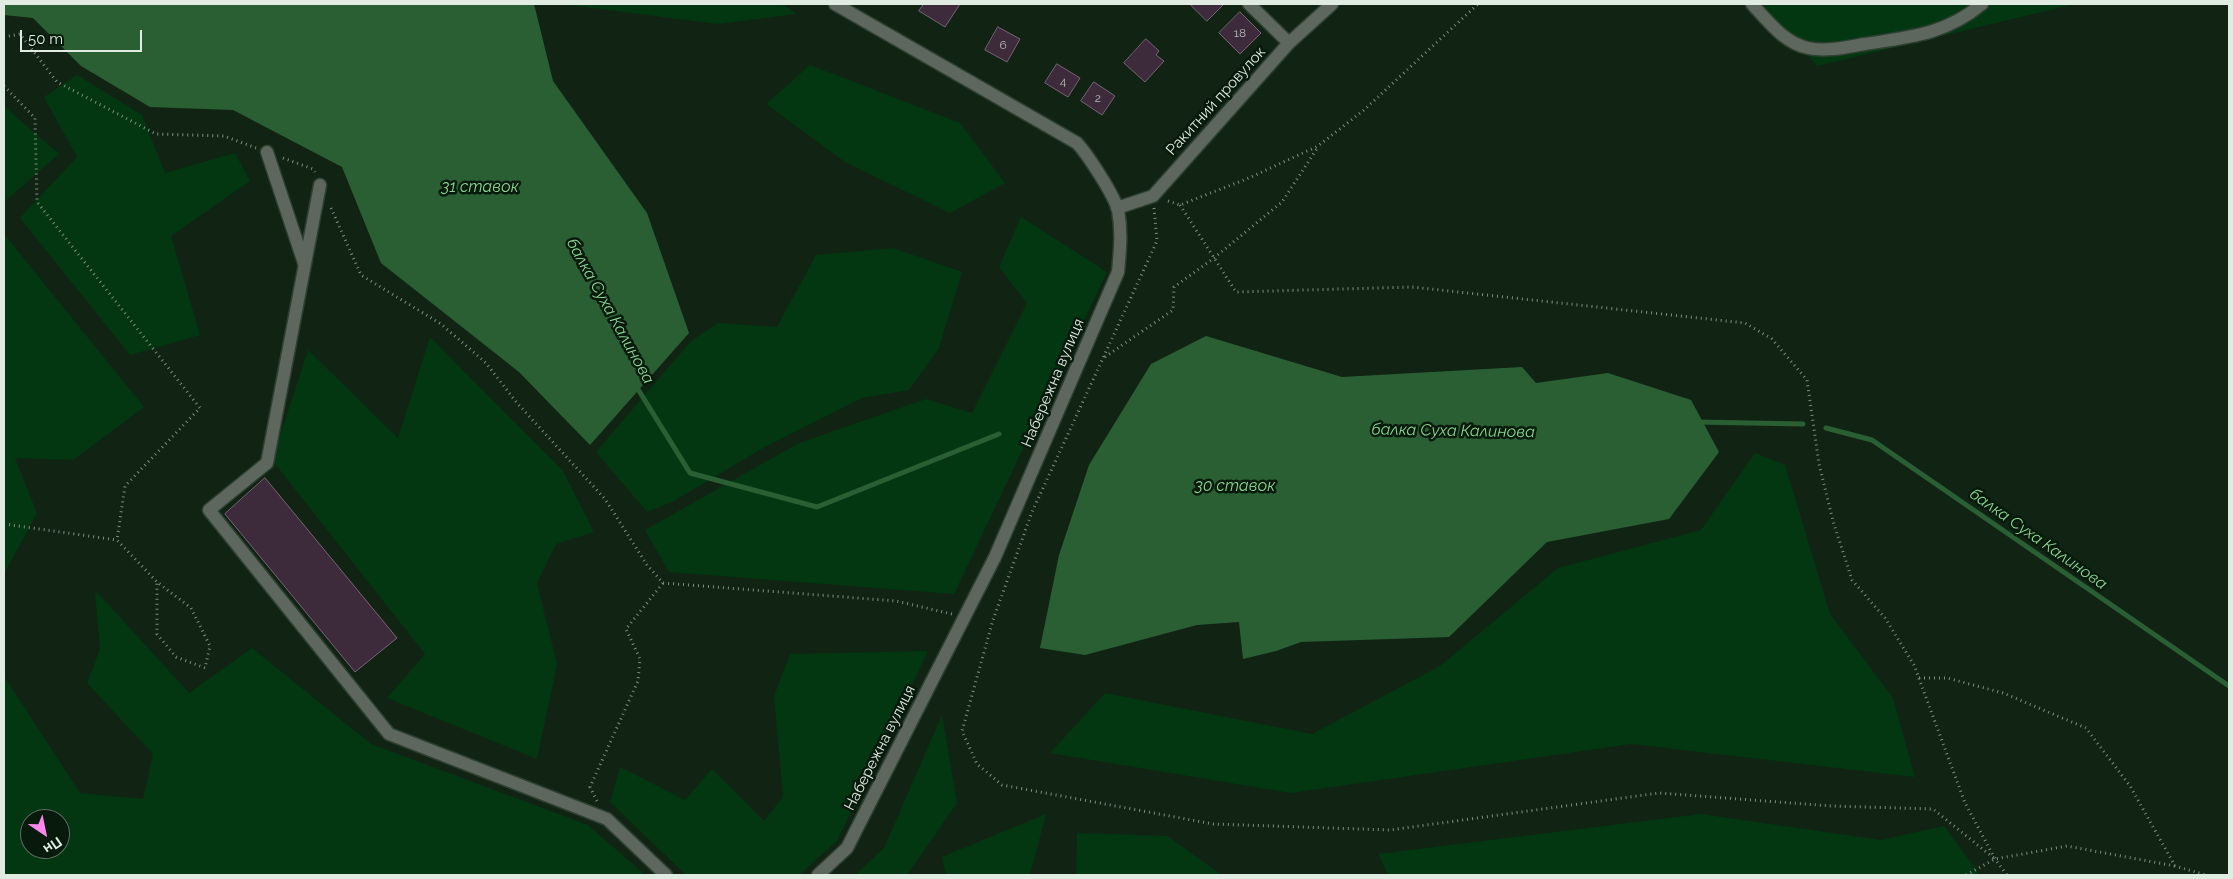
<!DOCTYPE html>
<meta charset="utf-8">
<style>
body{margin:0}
#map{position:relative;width:2233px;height:879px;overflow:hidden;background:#112414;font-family:Raleway,sans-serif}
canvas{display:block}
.frame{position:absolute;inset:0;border:5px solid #e0ebe1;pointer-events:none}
.north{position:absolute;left:20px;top:809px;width:50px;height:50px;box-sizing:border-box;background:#081a0b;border:1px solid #5e6e61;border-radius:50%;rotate:146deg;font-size:14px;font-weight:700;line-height:20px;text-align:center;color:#e0ebe1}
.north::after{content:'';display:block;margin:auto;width:18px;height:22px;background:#f888ea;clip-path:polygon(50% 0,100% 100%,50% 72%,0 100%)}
.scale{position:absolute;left:20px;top:30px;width:122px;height:22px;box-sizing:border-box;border:2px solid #e0ebe1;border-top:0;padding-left:6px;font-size:15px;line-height:18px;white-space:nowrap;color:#e0ebe1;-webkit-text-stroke:4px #081a0b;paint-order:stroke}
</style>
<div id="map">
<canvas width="2233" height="879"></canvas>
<div class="frame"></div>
<div class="north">Пн</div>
<div class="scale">50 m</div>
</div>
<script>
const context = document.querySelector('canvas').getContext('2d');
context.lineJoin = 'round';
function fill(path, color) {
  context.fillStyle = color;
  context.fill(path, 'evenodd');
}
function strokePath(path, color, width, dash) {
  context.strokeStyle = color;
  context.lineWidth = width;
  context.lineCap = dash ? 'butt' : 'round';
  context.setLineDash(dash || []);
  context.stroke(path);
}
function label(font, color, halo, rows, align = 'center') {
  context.font = font + ' Raleway,sans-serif';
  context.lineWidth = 5;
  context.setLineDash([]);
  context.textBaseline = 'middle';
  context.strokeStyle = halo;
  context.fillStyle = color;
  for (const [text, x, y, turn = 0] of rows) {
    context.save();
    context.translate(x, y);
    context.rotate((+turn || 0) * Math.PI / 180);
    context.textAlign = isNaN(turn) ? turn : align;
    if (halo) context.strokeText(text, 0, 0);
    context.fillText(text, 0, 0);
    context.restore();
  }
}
const green = new Path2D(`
 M561,4H783L796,14L718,24Z
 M1762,4H2075L1817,66Z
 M810,65L960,123L1005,183L950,213L845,162L766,104Z
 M77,75L142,115L165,173L235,153L250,181L171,236L200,335L130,355L20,218L77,157L44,97Z
 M4,106L59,154L4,202Z
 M1021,217L1107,272L954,594L669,572L645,530L799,443L926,399L972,413L1027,303L999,267Z
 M4,234L144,407L73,460L15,458L37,513L4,574Z
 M893,248L962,272L939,348L909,390L862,398L763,448L672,502L647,512L596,452L691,341L718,323L777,327L816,255Z
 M430,337L563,471L594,532L556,544L537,583L557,664L537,759L387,698L425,654L272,460L308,350L398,438Z
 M1755,453L1785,465L1830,614L1893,698L1915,777L1631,744L1291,793L1050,753L1105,693L1312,734L1440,666L1558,568L1701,530Z
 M95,590L189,693L252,648L371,744L588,825L645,875H4V676L80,793L143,799L153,754L87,683L100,649ZM30,819H60V849H30Z
 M928,651L837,841L799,875H686L610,802L620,767L685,800L712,769L764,821L783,797L774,696L790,654Z
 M942,715L957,803L907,875H855L884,848Z
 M1046,814L1030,875H946L942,857Z
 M1701,814L1881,840L1944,826L1980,875H1388L1378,854Z
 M1077,833L1167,836L1222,875H1076Z`);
const water = new Path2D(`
 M4,4H534L553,81L647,213L689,333L590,445L519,372L381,263L342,167L233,110L150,107L81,66L33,18L4,15Z
 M1206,336L1342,377L1522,367L1536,383L1608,373L1691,400L1719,452L1669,519L1547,542L1449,637L1301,642L1276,651L1243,659L1239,622L1197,625L1085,655L1040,648L1059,555L1089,465L1151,364Z`);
const stream = new Path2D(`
 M636,386L690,473L817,507L999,434
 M1696,422L1803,424
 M1826,428L1872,440L2229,686`);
const building = new Path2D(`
 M924,4H960L945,27L919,11Z
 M1190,4H1224L1207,21Z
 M1240,12L1261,33L1240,54L1219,33Z
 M998,27L1020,39L1007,62L985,50Z
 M1146,39L1159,51L1156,55L1164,61L1145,82L1124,63Z
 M1057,64L1080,78L1068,97L1045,83Z
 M1094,82L1115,96L1102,115L1081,101Z
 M265,478L397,638L355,672L225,514Z`);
const path = new Path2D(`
 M4,37L20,34L57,82L156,134L224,136L256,148
 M4,86L35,118L37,202L200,408L125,486L117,540L157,582L191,608L210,646L205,668L176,657L157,634V582
 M283,158L313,169L315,172
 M1168,201L1180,205L1249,178L1318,146L1364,110L1478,4
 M1180,205L1236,292L1412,287L1745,323L1772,339L1807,380L1819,464L1833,521L1852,580L1885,618L1914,665L1965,803L1995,859L2007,875
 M331,208L361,275L441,324L486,363L517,403L605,499L647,565L663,583L896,601L952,614
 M1154,208L1157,241L1032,512L993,620L962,731L977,764L1002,785L1213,824L1390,830L1659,793L1831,806L1933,809L1995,859
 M1105,357L1173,310L1174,287L1214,258L1282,202L1318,147
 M4,524L117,540
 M1919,678H1947L2003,693L2086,728L2130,786L2175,866L2206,875
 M597,801L590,787L638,681L640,659L626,629L663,583
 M1966,875L1995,859L2067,846L2175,866`);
const minor = new Path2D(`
 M1249,4L1289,43
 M1752,4C1768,21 1784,43 1808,48C1827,52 1847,47 1865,44C1911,37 1946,34 1982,4
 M267,152L304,263
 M320,185L267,463L209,510L389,734L607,819L666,875
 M1117,208L1153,196L1289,43L1332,4
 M818,875L847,848L995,557L1118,272C1120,251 1122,231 1118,210C1114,195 1088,155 1077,143L835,4`);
const numberNames = [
 ["18",1240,33],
 ["6",1003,45],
 ["4",1063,81],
 ["2",1098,98]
];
const streetNames = [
 ["Ракитний провулок",1216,101,-48],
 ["Набережна вулиця",1053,383,-67],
 ["Набережна вулиця",880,748,-63]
];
const waterNames = [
 ["31 ставок",480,187],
 ["балка Суха Калинова",610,311,61],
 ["балка Суха Калинова",1453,431,1],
 ["30 ставок",1235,486],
 ["балка Суха Калинова",2038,539,35]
];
fill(green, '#023711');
fill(water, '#2a5f34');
strokePath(stream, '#2a5f34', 5);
fill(building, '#3d2a3a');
strokePath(building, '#796375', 1);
strokePath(minor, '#2e4031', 15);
strokePath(path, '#7e8d80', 3, [1, 4]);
strokePath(minor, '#5e675e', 12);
label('12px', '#b7bbb7', null, numberNames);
label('15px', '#e0ebe1', '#081a0b', streetNames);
label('italic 16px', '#8ad794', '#081a0b', waterNames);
</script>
